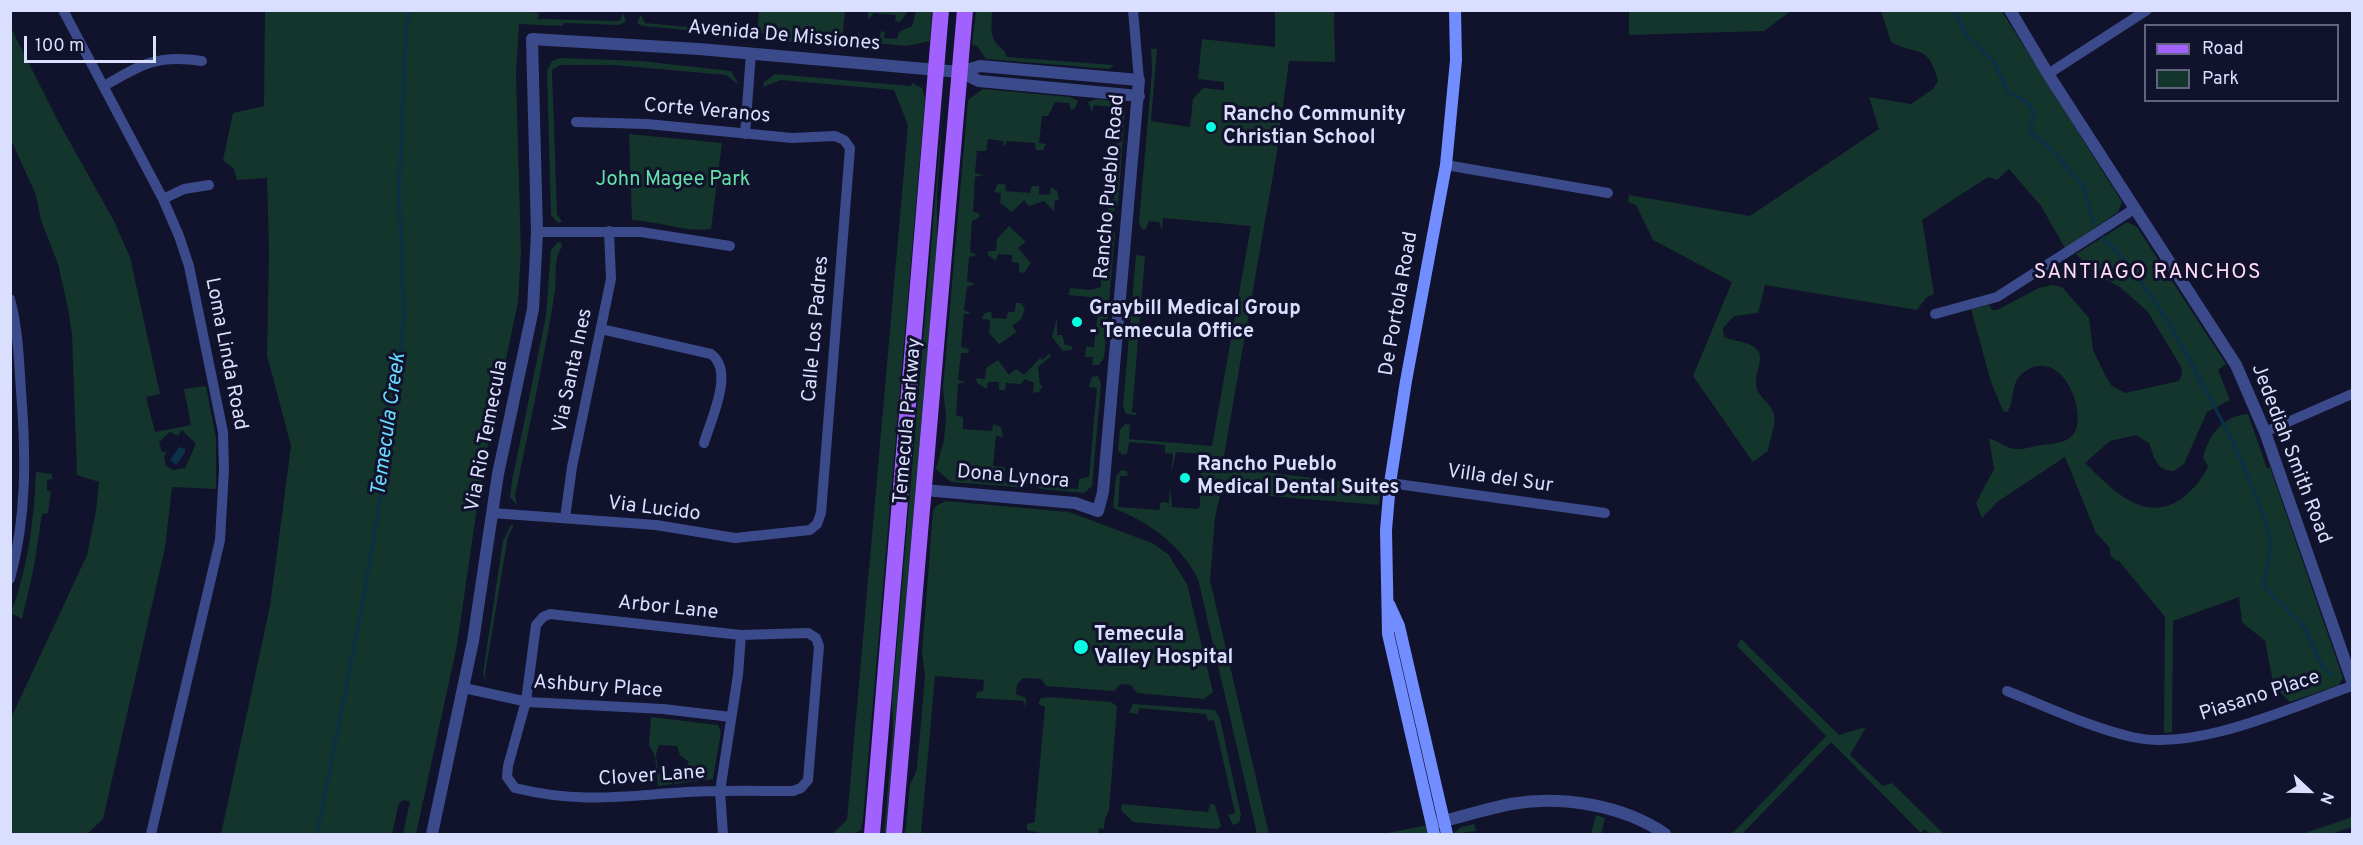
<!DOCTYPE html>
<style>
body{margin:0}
#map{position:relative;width:2363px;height:845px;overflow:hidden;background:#11122b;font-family:Overpass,sans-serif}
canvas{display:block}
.frame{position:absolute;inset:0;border:12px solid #dadeff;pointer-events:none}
.legend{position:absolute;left:2144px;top:24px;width:195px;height:78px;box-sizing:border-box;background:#11122b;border:2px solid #616480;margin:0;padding:8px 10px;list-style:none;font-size:18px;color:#dadeff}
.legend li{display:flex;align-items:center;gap:12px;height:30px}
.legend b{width:30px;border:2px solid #616480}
.north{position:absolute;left:2279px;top:761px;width:60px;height:60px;-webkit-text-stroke:4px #11122b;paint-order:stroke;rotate:112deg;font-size:16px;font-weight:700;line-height:24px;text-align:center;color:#dadeff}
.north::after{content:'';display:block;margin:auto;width:21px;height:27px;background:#dadeff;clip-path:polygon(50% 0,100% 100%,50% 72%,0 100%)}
.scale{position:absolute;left:24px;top:36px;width:132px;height:27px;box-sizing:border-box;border:3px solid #dadeff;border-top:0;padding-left:8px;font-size:18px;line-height:21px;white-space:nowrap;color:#dadeff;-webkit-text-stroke:4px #11122b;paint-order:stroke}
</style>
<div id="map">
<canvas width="2363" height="845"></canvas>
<div class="frame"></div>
<ul class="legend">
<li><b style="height:8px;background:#a161ff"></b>Road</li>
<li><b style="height:16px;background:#13352c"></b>Park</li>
</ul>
<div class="north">N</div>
<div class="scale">100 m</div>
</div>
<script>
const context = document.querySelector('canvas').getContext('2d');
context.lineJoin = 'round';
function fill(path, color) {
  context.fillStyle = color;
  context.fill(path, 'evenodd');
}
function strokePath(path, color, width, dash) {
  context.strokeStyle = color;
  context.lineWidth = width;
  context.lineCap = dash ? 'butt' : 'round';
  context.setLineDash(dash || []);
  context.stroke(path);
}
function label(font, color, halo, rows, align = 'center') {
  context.font = font + ' Overpass,sans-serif';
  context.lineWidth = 6;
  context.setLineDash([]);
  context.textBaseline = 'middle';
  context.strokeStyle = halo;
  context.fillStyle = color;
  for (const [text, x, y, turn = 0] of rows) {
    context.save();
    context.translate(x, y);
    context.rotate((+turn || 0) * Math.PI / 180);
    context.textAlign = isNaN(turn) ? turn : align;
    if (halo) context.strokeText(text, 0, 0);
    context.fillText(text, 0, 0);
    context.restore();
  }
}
const green = new Path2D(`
 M2001,10L2122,202L2118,212L2065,248L2041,206L2009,169L1997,180L1988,177L1922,220L1934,294L1926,298L1917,310L1765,285L1758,313L1734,316L1723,328L1724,337C1735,342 1752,341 1758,351C1764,359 1755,373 1756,383C1756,397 1770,401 1774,414C1777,426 1769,439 1768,451L1753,462L1693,376L1732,282L1653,240L1636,205L1628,202L1629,195L1750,216L1879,129L1869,97L1911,104L1933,89L1938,81C1928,42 1918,57 1891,42L1881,11Z
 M530,11L538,13L539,11L538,19L620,21L623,13L626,22L618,25L563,23V26L519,24L516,74L521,252L518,302L482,473L457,645L416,834H403L410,802L404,800L399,803L392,834H221L270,606L291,446L267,355L269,252L267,178L237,180L234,169L223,160L233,113L264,106L265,11Z
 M759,11H845L842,40L835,42V46L765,40L762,33L757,32Z
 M868,11V10L908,11L900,22L895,21L896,15L874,13L868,20Z
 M916,11H932L930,41L907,46L855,41L860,29L859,35L880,37L881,31L885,32L884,38L897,39L899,32L912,26Z
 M976,11H992C992,23 989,36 998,45C1003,50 1005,50 1007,57L1114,65L1109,69L986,59L977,46L972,45Z
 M1275,11H1334L1335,62L1289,61L1276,158L1222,467L1381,486L1379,505L1221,492L1215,517L1210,580L1269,834H1257L1198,579C1181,545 1149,522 1113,508L1116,477L1121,470L1127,471L1128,476H1120L1118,507L1159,510L1161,502L1169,503L1170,485L1172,507L1198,509L1200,506L1201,454L1176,452L1171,474L1173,454L1165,453V445L1129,442L1127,454L1122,455L1118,450L1120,430L1125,424L1135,425H1130L1129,439L1212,446L1251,226L1163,218L1162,231L1159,222L1149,221L1146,229H1142L1139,223L1152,72L1151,49H1157L1151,121L1190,127L1193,99L1203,88L1224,90V82L1198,79L1202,39L1275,47Z
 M1629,11V10L1791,11L1764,31L1629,35Z
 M641,15L645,23L741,32L745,24L748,26L747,32L740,35L643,26L637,23Z
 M10,26L58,121L114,221L130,257L160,394L146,397L155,432L191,425L184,389L206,386L216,438V489L172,487L165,548L103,819L87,834H11V718L87,555L96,511L99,482L77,475L72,335L68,308L58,264L41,220L36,195L11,140ZM182,430L196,444L185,468L173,470L166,466L164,457L167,451L162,452L159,442L170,432L178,436Z
 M560,58L641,61L731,71L739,85L726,75L613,65H560L552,70L557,214L562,222L558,223L551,215L547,71L552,61Z
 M775,74L911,86L912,83L922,88L925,99L863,819L861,830L853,834H832L847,820L908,125L894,90L781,80L763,87L764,82Z
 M983,89L1070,97L1078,101L1075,108L1071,110L1069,103L1055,102L1048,116H1042L1039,143L1046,144L1043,150H1036L1035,143L1007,141L1004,148L1003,141L988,139L986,151H977L975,173L984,175L975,177L973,212L979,213L980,217L972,221L970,252L977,255L969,257L967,281L975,284L967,287L964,310L972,314H964L961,347L969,349L968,353H961L958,380L966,382L958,384L956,415L963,417V429L992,431L993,424L1001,427L1003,437L996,436L993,466L1005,467V483H1014L1017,476H1023L1024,484L1016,487L951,482L936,469L944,440L946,417L943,388L968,100Z
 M944,95L937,195V243L886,831L884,834L893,728L892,702Z
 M1096,99L1115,101L1125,112L1118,204L1112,214L1108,213L1107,200L1114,199L1116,175L1109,173L1116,171L1118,147L1111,144L1119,143L1121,118L1110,116V107L1094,105L1092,112L1088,102Z
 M629,134L722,143L711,229C689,233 657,221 632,220Z
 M998,184H1005L1006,191L1030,193L1032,186H1039V194L1050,195L1051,187L1057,191L1059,200H1055L1054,211L1044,201L1029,206L1024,200L1012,212L1000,203L1001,193L994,192Z
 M2127,222L2137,227L2226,364L2218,370L2230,400L2207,412L2184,464L2174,471C2155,470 2155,458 2149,443L2136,435L2110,441L2085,463C2113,490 2146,527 2185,496C2194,488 2204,477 2208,466L2203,458C2209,434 2223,416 2248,414L2267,468L2270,467L2343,678L2339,685L2290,702L2274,686L2265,641L2242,622L2239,597L2173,621L2172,732L2164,733L2165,617L2119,561L2115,560L2110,555V548L2096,533L2065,457L1997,502L1982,518L1976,503L1994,469L1989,438C1998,441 2006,448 2015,449C2023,450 2034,446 2042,445C2051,444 2065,443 2072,436C2090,419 2064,344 2024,372C2009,383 2016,400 2007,412L2003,411L1991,382L1971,309L1989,305L1992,310H1997L2039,288L2052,285L2062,287L2089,318L2093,350L2106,377L2112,386L2125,393L2179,381L2182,375L2181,367L2148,312L2120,287L2097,275L2076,254Z
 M1101,225H1111L1115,233L1104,358L1099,365H1092L1093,357H1085L1086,347H1094L1099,302L1089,297L1069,295L1070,288L1090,290L1101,287L1100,262H1103L1105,240L1100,239L1101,232H1104V228Z
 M1009,226L1026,242L1018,248L1031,263L1024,273L1019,272V263L1012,262V255L998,254L996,261L988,255V251H996L997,239Z
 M561,242L562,247C553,258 557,277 555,291C544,360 529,428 515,496L517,505L510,497L512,481L546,316L551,250L557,243Z
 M1136,255L1145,256L1132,412L1137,413L1136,415L1126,414L1123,407Z
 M1016,303H1021L1025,309L1021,319L1012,326L1017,332L999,344L989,333L990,320L982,319L984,314L991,311L992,318L1006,319L1008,312H1015Z
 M1057,318V335H1062L1065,345L1072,346V350L1063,351L1052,337Z
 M1049,354L1051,356L1038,367L1040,385H1043L1039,392L1033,393L1034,383L1025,379L1021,384L1006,383L1005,390H999V382H988L987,389L977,383L976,378L985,379L986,368L998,360L1009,375L1016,369L1024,375L1040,358L1042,360Z
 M1098,376L1101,384L1092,486L1084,493L1041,489L1034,485L1037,478L1042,479V486L1078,489L1079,479L1089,477L1097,388L1089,387L1092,377Z
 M36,472L52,474V479L47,480V490L51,492L48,513L42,514L34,567L22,619L11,613C28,568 34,520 36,472Z
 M946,501L1069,512L1152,543L1168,554L1187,584L1213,692L1204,699L1137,693L1131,685L1121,684L1114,691L1046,686L1041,679L1023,678L1017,684L1016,694L1026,698V710L1024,701L976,698L977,692L983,691L984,680L935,676L921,833L932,834H905L910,785L917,769L925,675L922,652L933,511L936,506Z
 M511,525H514L508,536L485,674L486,682L483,673L503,541Z
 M1741,639L1839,735L1866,727L1850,755L1883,786L1892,783L1944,834H1931L1924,829L1921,833L1831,742L1742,834H1732L1826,736L1737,646Z
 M1048,697L1111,702L1117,706L1109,810L1105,819L1104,829L1099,828L1098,834H1045L1027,830V824L1035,822V817L1045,707L1038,704L1041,698Z
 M1133,704L1215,710L1220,719L1241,815L1239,823L1233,825L1228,815L1235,813L1214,720L1208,721L1206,714L1139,708L1138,714L1129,713Z
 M651,717L718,725L721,732L713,779L674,784V776L682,775L689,762L680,755L677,746L659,745L656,754L658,773L665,772L666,766L667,776H671L672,784L658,786L655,756L649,745Z
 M1122,804L1208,812L1210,804L1215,805L1221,826L1217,829L1133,822L1121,810Z
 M1596,815L1605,818L1601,834H1591Z
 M2352,817V827L2331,834H2302Z
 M1474,824L1476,831L1453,834L1461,827Z
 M1428,825L1430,834H1382Z`);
const water = new Path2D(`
 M179,447L185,449V453L176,465L170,460Z`);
const stream = new Path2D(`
 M1954,10L1967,36L1994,62L2008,92L2027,102L2033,111L2031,133L2051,149L2084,187L2094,224
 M2103,237C2152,287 2181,342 2213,404C2228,432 2241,457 2252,487C2258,503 2267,520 2270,538C2273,555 2263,570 2264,587L2304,627L2323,667L2331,675
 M317,834L360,618L391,435L404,316L399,191L406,28L411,10`);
const minor = new Path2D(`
 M63,10L163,199L179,236L189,266L223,432L224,470L220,540L151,834
 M1133,10L1139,80
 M2048,74L2147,10
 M104,86C141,64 159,54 202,61
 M745,134L751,53
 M1446,165L1608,193
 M163,199L184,189L209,185
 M537,232H641L730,246
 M10,299C18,329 19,360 21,391C26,455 27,516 10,579
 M1935,314L1997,297L2134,209
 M601,329L711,354C735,371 711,419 704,443
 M2265,432L2352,394
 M1390,483L1605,513
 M492,513L656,525L735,538L810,530L817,524L821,513L850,148L844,140L835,136L792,138L647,124L576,122
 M565,518L572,467L611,279L609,231
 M550,614L741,635L808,633L816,638L819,646L808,780L801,788L793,791C758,791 722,790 687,792C623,796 580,804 515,788L507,777L508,766L526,701L536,625L543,617Z
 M464,688L528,702L663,709L731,717
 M2007,691C2048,707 2089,727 2132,737C2197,752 2291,707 2352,686
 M723,834L720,791L738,675L741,635`);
const tertiary = new Path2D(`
 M2010,10L2048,74L2236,365L2265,432L2352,681
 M960,72L979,81L1139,96
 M1436,823C1461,817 1486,809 1511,804C1561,795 1623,805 1665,834
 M432,834L473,641L498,474L533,309L537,232L532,39L699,49L960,72L980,66L1139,80L1103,492L1098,511L1075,503L924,490`);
const secondary = new Path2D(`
 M1389,604L1399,626L1447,834
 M1434,834L1388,634L1386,530L1390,483L1406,381L1446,165L1456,60L1455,10`);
const primary = new Path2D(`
 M872,834L941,10
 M894,834L965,10`);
const markers = [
 [1211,127,6,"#06ffe0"],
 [1077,322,6,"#06ffe0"],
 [1185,478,6,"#06ffe0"],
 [1081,647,8,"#06ffe0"]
];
const streetNames = [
 ["Avenida De Missiones",784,37,5],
 ["Corte Veranos",707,112,5],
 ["Rancho Pueblo Road",1111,187,-85],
 ["De Portola Road",1400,304,-80],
 ["Calle Los Padres",817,329,-85],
 ["Loma Linda Road",225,354,79],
 ["Via Santa Ines",574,371,-78],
 ["Temecula Parkway",909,421,-85],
 ["Via Rio Temecula",488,436,-79],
 ["Jedediah Smith Road",2290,454,69],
 ["Dona Lynora",1013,478,5],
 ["Villa del Sur",1500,480,8],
 ["Via Lucido",654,510,7],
 ["Arbor Lane",668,609,6],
 ["Ashbury Place",598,688,4],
 ["Piasano Place",2260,697,-18],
 ["Clover Lane",652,777,-4]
];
const poiNames = [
 ["Rancho Community",1223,116],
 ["Christian School",1223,139],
 ["Graybill Medical Group",1089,310],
 ["- Temecula Office",1089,333],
 ["Rancho Pueblo",1197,466],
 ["Medical Dental Suites",1197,489],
 ["Temecula",1094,636],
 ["Valley Hospital",1094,659]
];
const parkNames = [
 ["John Magee Park",673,181]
];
const neighbourhoodNames = [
 ["SANTIAGO RANCHOS",2148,274]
];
const waterNames = [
 ["Temecula Creek",390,425,-82]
];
fill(green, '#13352c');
fill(water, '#0a304a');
strokePath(stream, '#0a304a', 3);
strokePath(minor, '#3b4a8a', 10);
strokePath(tertiary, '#3b4a8a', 12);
strokePath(secondary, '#718dff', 12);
strokePath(primary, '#a161ff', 16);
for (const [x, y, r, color] of markers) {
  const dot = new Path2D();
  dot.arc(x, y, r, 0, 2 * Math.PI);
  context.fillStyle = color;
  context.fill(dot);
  strokePath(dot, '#11122b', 2);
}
label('20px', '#dadeff', '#11122b', streetNames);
label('bold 20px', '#dadeff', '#11122b', poiNames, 'left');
label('20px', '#63e2a6', '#11122b', parkNames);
context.letterSpacing = '1.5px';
label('21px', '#ffdcfa', '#11122b', neighbourhoodNames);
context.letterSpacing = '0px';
label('italic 21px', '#68dbff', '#11122b', waterNames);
</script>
